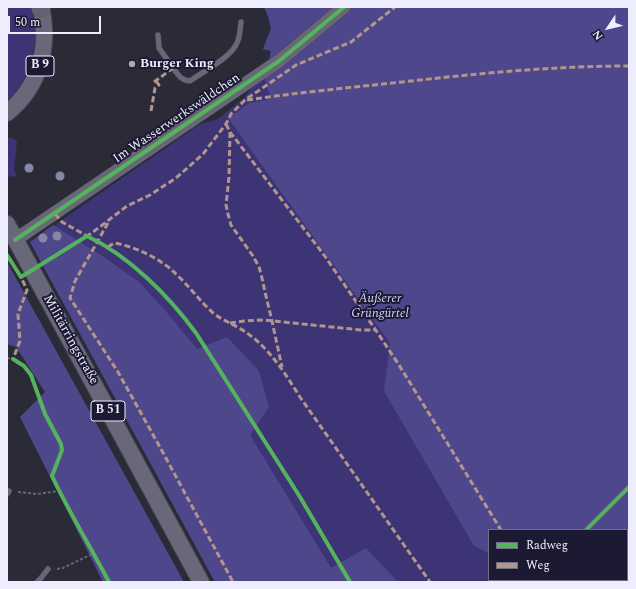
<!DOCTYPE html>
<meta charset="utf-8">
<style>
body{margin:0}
#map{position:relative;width:636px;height:589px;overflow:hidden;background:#2b2a37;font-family:Spectral,serif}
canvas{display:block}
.frame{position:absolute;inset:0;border:8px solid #ededfe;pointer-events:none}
.legend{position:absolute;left:488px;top:529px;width:140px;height:52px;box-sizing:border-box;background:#1c1a32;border:1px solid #706e84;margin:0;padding:5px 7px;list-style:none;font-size:12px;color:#ededfe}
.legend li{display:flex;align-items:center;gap:8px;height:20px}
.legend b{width:20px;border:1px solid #706e84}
.north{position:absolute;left:588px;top:8px;width:40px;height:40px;-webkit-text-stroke:3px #1c1a32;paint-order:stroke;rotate:235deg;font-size:11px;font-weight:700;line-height:16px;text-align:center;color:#ededfe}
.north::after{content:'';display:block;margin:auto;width:14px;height:18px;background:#ededfe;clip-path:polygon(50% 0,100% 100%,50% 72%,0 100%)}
.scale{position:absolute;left:8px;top:16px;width:93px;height:18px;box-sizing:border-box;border:2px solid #ededfe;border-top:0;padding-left:5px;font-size:12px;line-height:14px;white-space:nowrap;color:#ededfe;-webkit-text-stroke:3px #1c1a32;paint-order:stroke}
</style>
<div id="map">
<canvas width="636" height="589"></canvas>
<div class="frame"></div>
<ul class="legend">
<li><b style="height:5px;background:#56b35d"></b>Radweg</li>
<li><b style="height:5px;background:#b2968c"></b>Weg</li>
</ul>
<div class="north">N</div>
<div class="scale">50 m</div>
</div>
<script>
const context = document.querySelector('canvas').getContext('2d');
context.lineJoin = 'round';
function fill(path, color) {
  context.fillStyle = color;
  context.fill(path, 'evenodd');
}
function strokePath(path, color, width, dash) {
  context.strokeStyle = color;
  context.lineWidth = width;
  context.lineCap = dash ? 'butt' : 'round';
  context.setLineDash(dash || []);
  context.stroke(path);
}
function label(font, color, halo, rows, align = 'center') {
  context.font = font + ' Spectral,serif';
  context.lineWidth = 4;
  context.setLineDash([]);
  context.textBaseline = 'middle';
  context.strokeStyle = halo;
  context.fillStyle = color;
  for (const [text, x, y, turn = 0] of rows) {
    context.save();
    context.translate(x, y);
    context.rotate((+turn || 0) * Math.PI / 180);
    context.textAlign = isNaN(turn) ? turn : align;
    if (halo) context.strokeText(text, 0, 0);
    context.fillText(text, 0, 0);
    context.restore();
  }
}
const green = new Path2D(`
 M7,7H31C40,34 34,64 19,87C15,92 12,97 7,101Z
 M264,7H629V582H215L30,242L200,124L218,119L245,97L251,88L265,79L271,51L263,49L271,28L268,16ZM489,530H627V580H489Z
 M7,138H12L17,141L14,170L17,176L7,177Z`);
const forest = new Path2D(`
 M264,7H629V582H535L533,580H627V530H489V553L474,546L384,391L390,343L228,118L250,103L271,99L265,79L271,51L263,49L271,28L268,16Z
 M53,225L104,257L139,282L164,309L197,349L227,337L259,371L269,407L250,435L331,568L366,548L398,582H215L30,242Z
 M7,262L184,582H103L20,417L45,392L16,347L7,344Z`);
const path = new Path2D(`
 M7,358L13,359
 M18,492L37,494L59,491
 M57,569L63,568L94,553`);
const service = new Path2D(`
 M158,35L159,48L176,72L180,77L185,80L190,81L193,79C206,70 231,57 237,43C240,37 240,29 241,22
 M7,494L9,491
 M37,582L41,578L48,569`);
const tertiary = new Path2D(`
 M15,240L279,61L344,7`);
const primary = new Path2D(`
 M7,113C40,86 50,47 41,7
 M7,224L201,582`);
const motorway = new Path2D(`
 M41,8V7`);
const quiet = new Path2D(`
 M154,82L180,63
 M247,100C302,92 356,87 411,81C483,73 556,66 629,66
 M151,111L155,88L159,85L156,81
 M226,124L230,132L324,255L377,332L399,365L501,530
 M230,132L229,177L226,205L228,214L231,225L253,256L259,267L262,278L265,292L272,321L282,367
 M55,214L62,222L89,237
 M108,223L75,281L70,298L118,372L161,449L233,582
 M86,237L101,226L127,206L150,195L176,178L203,154L226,124L231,114L245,100L296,65L351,42L395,7
 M108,247L114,243C136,247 160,258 176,274C189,286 199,300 212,312C224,322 239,326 251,336C272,352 286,375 300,397L430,582
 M230,323L244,321L264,320L361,330H375
 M17,361L13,359L20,341L18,314L27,290L20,275
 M535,582L537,580`);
const cycleway = new Path2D(`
 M15,240L279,61L344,7
 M7,255L21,277L87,236C129,256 168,295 196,333L300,497L350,582
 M13,359L24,366L31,375L45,414L61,444L62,450L52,476C69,512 90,546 109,582
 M586,530L629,487`);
const trees = [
 [29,168],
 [60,176],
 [57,236],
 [43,238]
];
const markers = [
 [132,64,4,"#a9a9b8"]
];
const shields = [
 [40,66,28],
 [108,411,34]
];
const shieldNames = [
 ["B 9",40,66],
 ["B 51",108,411]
];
const poiNames = [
 ["Burger King",140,64]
];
const streetNames = [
 ["Im Wasserwerkswäldchen",177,119,-34],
 ["Militärringstraße",70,340,61]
];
const parkNames = [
 ["Äußerer",380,299],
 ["Grüngürtel",380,314]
];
fill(green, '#3c3474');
fill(forest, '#4f478b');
strokePath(service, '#474652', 6);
strokePath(tertiary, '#474652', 14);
strokePath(primary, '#474652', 18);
strokePath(motorway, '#474652', 20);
strokePath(path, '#686875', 2, [3, 2]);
strokePath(service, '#686778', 5);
strokePath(tertiary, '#686778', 13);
strokePath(primary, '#69677a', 16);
strokePath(motorway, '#636272', 19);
strokePath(quiet, '#b2968c', 3, [6, 3]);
strokePath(cycleway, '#56b35d', 4);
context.fillStyle = '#8786a4';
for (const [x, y] of trees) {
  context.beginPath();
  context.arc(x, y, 4.5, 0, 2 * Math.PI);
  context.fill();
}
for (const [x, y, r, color] of markers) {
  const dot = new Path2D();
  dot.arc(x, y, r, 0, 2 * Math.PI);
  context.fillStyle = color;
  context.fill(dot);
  strokePath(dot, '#1c1a32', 1.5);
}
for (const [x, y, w] of shields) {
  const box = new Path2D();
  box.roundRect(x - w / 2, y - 10, w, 20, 3);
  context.fillStyle = '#1c1a32';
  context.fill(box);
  strokePath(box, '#ededfe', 1);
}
label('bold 12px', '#ededfe', null, shieldNames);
label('bold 13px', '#ededfe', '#1c1a32', poiNames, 'left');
label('13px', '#ededfe', '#1c1a32', streetNames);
label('italic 13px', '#d2d1fd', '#1c1a32', parkNames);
</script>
